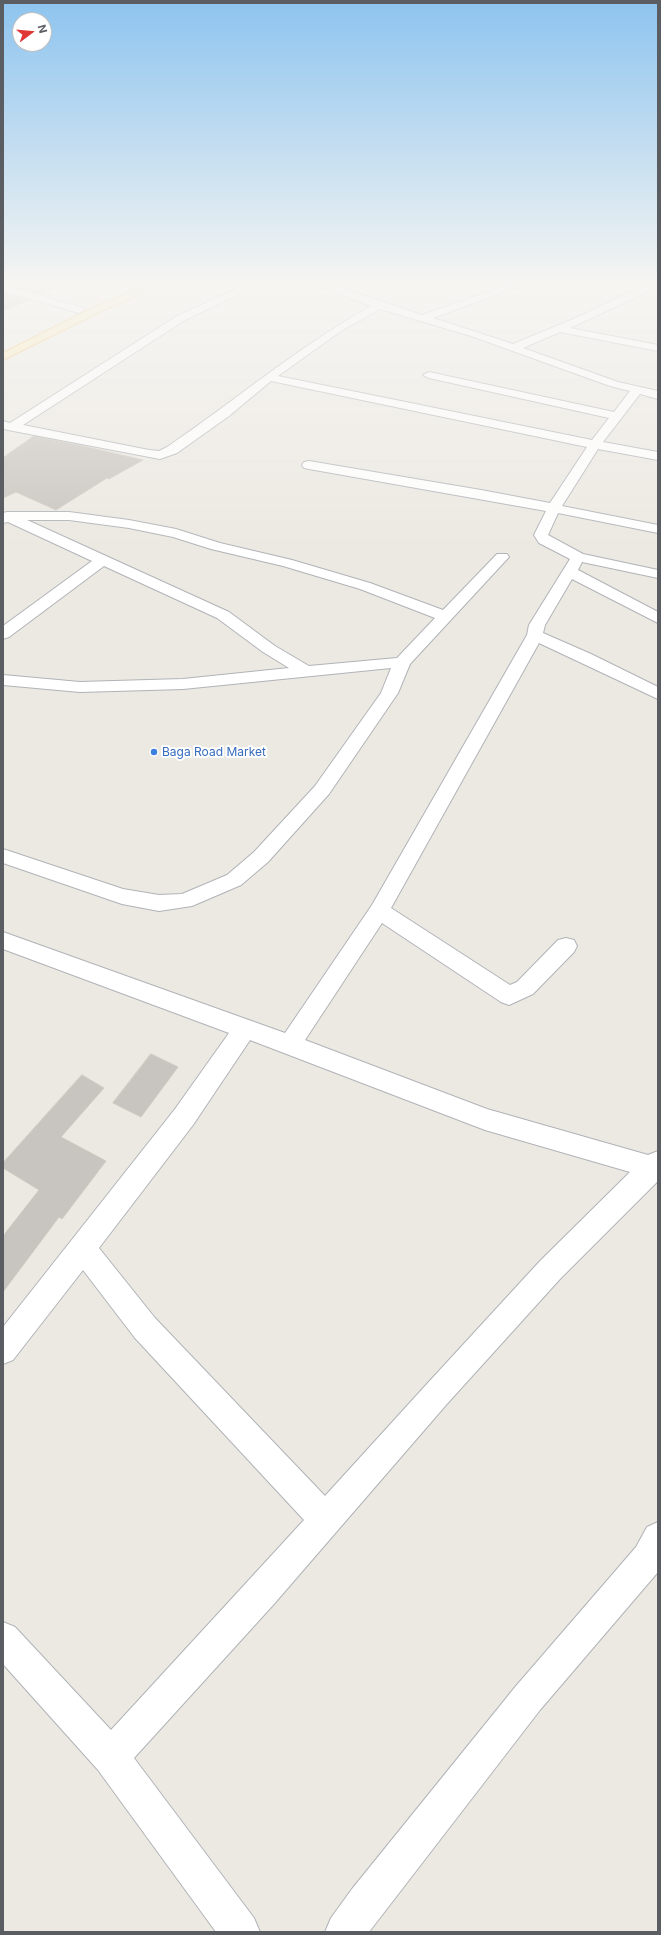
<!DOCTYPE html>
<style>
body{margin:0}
#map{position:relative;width:661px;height:1935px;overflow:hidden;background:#ece9e2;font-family:Inter,sans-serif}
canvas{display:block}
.frame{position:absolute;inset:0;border:4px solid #5a5e62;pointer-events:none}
.north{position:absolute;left:12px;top:12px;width:40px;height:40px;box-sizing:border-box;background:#fff;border:1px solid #bdbfc0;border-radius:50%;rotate:74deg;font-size:11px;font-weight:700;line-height:16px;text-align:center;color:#5a5e62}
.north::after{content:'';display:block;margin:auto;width:14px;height:18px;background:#df3636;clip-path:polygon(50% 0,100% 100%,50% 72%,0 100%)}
</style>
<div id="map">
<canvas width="661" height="1935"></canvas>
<div class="frame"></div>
<div class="north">N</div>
</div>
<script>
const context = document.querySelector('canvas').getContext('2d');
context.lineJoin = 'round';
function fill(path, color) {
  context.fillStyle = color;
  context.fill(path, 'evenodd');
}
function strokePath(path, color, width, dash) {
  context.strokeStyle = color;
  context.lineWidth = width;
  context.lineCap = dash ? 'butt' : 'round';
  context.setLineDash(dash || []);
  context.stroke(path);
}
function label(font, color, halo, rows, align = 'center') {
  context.font = font + ' Inter,sans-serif';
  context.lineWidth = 4;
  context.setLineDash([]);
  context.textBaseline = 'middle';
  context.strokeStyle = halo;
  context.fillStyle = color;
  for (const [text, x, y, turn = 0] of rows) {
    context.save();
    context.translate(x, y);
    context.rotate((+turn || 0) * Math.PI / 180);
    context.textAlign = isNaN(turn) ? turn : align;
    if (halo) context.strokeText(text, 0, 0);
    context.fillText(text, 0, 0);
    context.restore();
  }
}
const building = new Path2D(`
 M10,284H61L41,294L9,285Z
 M3,293L29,300L3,311Z
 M34,436L88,447L143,460L109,479L107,478L56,510L16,492L3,498V458Z
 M151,1054L178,1067L141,1117L113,1103Z
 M82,1075L104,1088L61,1137L106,1161L62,1219L59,1217L3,1292V1236L39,1190L3,1168V1163Z`);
const minor = new Path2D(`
 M247,284H261L185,320L23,425L149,450L159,451L167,447C236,400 298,347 371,306L314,284H330L422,315L510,284H526L433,318L513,344L576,318L647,284H658V287L570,328L658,345V351L560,332L523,348L618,382L658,391V399L640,394L603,442L658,452V460L598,449L562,506L658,525V533L558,513L548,535L583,554L658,570V578L582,562L578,570L658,612V623L572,579L545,625L543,633L591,654L658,687V699L539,643L391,908L510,985L517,982L558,940L566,938L574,940L577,946L574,952L533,994L509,1005L501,1002L382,923L305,1040L487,1109L648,1155L658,1151V1181L560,1279L446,1405L274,1604L134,1758L254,1918L260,1932H216L98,1770L3,1664V1622L15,1627L111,1730L304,1520L135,1338L83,1270L13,1360L3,1364V1327L175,1109L229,1033L3,949V932L285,1033L372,905L527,635L529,625L570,559L539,543L534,535L546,511L309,469L304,468L302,465L304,462L309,461L481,490L550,503L587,447L271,381L229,416L177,453L160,459L3,429V421L10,423L177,316ZM380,309L471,336L610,386L630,391L614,412L429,372L423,375L429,378L609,418L592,440L278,376L341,331ZM250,1040L485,1130L630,1172L540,1261L426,1385L325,1496L155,1318L99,1248L193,1125Z
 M3,285L83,308L84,310L79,313L3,291Z
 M7,512H69L129,520L176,529L220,543L292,560L370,583L443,610L497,554H507L509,557L410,664L398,693L329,794L268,862L241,885L192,906L159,911L122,904L3,863V849L123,889L159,895L182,894L227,875L254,852L315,786L381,693L391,668L183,689L80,692L3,685V675L80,682L183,679L289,668L263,652L217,618L104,566L9,637L3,639V626L92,561L8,522L3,523V513ZM27,520H69L129,528L173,537L211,549L283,566L360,589L435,618L397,658L309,666L275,646L229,612Z
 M658,1522V1572L540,1710L369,1932H325L331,1918L352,1889L516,1686L636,1547L647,1527Z`);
const major = new Path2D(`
 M148,284H162L102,311L3,360V353L94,307Z`);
const markers = [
 [154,752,4,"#3f7fe0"]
];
const shopNames = [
 ["Baga Road Market",162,752]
];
fill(building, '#c8c4bf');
strokePath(building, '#d1cac1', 1);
strokePath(minor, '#b0b3b7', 2);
strokePath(major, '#e9b75f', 2);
fill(minor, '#fff');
fill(major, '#fae7a9');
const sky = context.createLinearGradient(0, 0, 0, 555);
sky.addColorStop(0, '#8dc4ef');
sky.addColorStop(0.51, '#f6f5f2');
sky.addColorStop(1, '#f6f5f200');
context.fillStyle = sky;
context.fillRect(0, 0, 661, 555);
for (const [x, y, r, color] of markers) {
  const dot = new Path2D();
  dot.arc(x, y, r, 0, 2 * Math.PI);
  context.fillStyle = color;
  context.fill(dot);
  strokePath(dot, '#fff', 1.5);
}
label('12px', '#366cbe', '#fff', shopNames, 'left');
</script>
